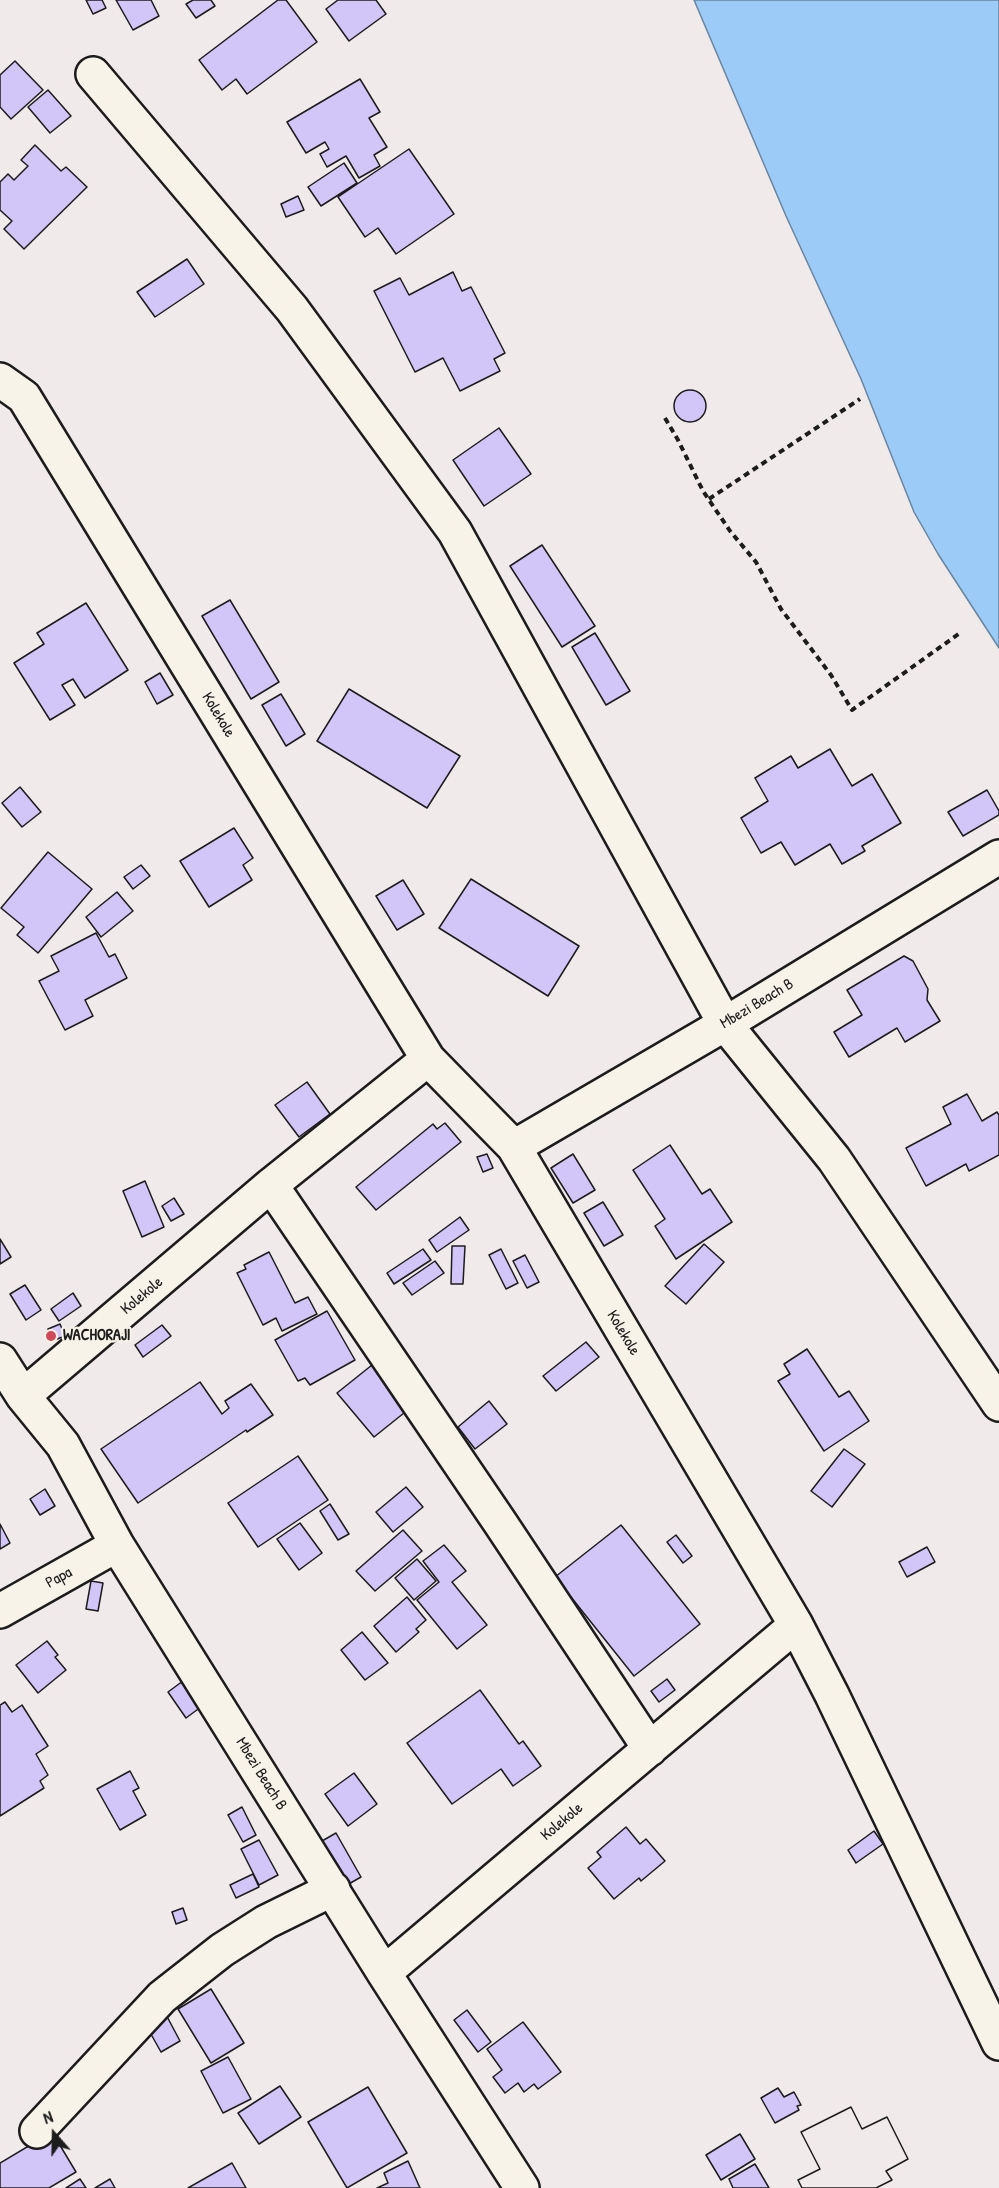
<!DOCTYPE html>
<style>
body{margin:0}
#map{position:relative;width:999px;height:2188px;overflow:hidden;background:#f0eaeb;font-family:"Patrick Hand",sans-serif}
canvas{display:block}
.north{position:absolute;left:24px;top:2104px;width:60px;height:60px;-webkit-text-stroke:4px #f7f3e8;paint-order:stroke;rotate:340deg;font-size:16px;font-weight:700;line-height:24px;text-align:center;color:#1c1c1c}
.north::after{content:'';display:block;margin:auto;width:21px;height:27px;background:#1c1c1c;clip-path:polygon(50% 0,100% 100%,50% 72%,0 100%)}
</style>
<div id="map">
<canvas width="999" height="2188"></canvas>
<div class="north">N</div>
</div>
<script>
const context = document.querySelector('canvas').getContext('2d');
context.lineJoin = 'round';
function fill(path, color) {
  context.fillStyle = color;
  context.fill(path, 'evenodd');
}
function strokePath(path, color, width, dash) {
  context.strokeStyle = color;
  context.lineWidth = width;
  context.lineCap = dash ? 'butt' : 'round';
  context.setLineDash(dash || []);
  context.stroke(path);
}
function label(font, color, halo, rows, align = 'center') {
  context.font = font + ' "Patrick Hand",sans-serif';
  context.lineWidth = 4.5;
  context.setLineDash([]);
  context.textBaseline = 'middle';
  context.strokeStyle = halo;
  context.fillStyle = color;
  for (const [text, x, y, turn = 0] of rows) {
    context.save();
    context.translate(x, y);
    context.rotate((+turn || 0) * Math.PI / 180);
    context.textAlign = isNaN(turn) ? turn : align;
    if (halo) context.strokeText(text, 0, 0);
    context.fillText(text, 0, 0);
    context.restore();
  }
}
const water = new Path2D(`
 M694,0H999V648L938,554L914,512L861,379L786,216Z`);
const building = new Path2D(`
 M86,0H102L106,8L93,14Z
 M116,0H151L159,16L133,30Z
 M193,0H211L215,6L196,18L186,4Z
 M278,0H286L317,42L247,94L236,79L222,90L199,60Z
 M338,0H376L386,14L349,41L326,9Z
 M15,61L43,90L11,119L0,107V75Z
 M360,79L380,112L369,118L387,147L374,155L380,166L359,178L346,156L327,167L320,154L329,149L325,142L306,153L287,122Z
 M48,90L71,116L50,133L28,107Z
 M35,145L61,171L66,167L87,187L24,249L4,229L12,221L0,210V182L8,174L14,180L28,166L21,160Z
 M409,149L454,214L396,254L378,228L365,237L338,197Z
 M344,163L357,183L321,206L308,187Z
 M298,196L304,210L286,217L281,204Z
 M187,259L204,284L155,317L137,292Z
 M453,272L462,291L471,287L505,353L494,359L500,371L460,391L443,358L415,372L374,291L400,278L409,295Z
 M674 406a16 16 0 1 1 32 0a16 16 0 1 1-32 0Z
 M499,428L531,474L484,506L453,460Z
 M542,545L595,626L562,647L510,566Z
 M230,600L279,682L251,699L202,616Z
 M86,603L128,670L85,698L73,679L62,685L75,705L50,720L14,663L44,644L37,633Z
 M595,633L630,691L606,705L572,647Z
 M160,673L173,695L157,704L145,682Z
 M349,689L460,756L427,808L317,741Z
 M281,694L305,734L286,746L262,705Z
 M830,749L852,786L872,774L901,823L862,846L865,851L842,864L830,844L795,865L781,842L761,853L741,818L768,801L755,778L791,756L798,768Z
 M20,787L41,812L22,827L2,803Z
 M987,790L999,811V815L963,836L948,812Z
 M234,828L253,858L243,865L252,880L209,907L180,861Z
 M48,852L92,889L38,953L17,935L24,927L1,908Z
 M141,865L150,876L133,889L124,877Z
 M471,879L579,946L548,996L439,928Z
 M403,880L424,914L397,930L376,896Z
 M117,892L133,911L101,937L86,917Z
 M96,933L109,957L115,954L127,978L85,1000L93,1016L65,1030L39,981L59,971L51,956Z
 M904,956L913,961L928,989L927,1000L940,1021L905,1042L897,1028L849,1057L834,1032L862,1015L847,990Z
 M307,1082L330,1114L299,1137L275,1105Z
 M967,1094L982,1121L997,1112L999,1115V1155L969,1171L966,1164L926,1186L906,1148L951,1124L943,1107Z
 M445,1123L461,1142L376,1210L356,1187L433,1124L437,1129Z
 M670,1145L702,1194L710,1189L732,1222L676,1259L655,1226L665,1219L633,1170Z
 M487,1154L493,1168L483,1172L477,1157Z
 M573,1154L595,1190L573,1203L551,1168Z
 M145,1181L164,1227L142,1237L123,1191Z
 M174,1198L184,1214L171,1221L162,1206Z
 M603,1202L623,1235L604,1246L584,1213Z
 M460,1217L469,1230L437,1252L429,1240Z
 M0,1239L11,1257L0,1264Z
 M704,1244L724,1262L686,1304L665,1286Z
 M452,1246H465L463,1284H451Z
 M423,1249L431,1260L394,1284L387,1273Z
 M501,1249L518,1283L506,1289L489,1255Z
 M269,1252L295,1303L308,1297L317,1314L282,1331L276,1318L263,1325L237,1273L246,1269L244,1265Z
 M525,1255L539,1282L527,1288L513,1261Z
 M435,1261L444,1273L412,1295L403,1283Z
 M25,1285L41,1310L26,1320L10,1294Z
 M73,1293L81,1306L59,1321L51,1309Z
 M327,1311L355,1360L310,1385L305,1378L298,1381L275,1340Z
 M60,1324L65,1336L52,1341L48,1329Z
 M162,1325L171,1336L143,1357L135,1345Z
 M586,1342L599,1357L556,1391L543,1376Z
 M807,1349L839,1397L849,1391L869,1421L824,1451L778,1381L790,1374L784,1364Z
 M372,1365L409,1409L374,1437L337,1393Z
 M200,1382L222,1414L229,1408L225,1401L251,1384L273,1415L247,1432L246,1430L138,1503L101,1449Z
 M489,1401L507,1424L475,1449L458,1427Z
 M844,1449L865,1464L832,1507L811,1491Z
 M298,1456L328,1500L258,1547L228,1503Z
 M406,1487L423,1507L393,1532L376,1512Z
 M45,1489L55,1506L40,1515L30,1499Z
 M330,1504L349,1534L338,1540L320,1511Z
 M300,1523L322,1553L299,1570L277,1539Z
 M0,1524L10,1543L0,1549Z
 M621,1525L700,1624L634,1676L555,1577Z
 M403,1530L422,1551L375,1591L356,1571Z
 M676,1535L692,1556L683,1563L667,1542Z
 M444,1545L466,1571L452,1582L487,1625L457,1649L417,1600L439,1582L423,1561Z
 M927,1547L935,1562L907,1577L899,1562Z
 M417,1559L436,1581L414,1600L395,1578Z
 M91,1581L103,1583L98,1611L86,1609Z
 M407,1597L426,1620L416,1629L419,1632L396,1652L374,1626Z
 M362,1632L388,1663L365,1680L341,1650Z
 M47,1641L58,1655L55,1657L66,1670L38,1693L16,1665Z
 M187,1678L205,1704L186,1718L168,1692Z
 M667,1679L675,1690L659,1702L651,1691Z
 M480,1690L519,1744L523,1741L541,1766L513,1786L501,1769L452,1804L407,1743Z
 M5,1702L12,1712L22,1705L48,1746L36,1754L48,1775L40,1781L44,1788L0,1816V1705Z
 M130,1771L139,1788L133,1791L146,1815L120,1830L97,1789Z
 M354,1773L377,1804L348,1826L325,1794Z
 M242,1807L256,1835L243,1842L228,1815Z
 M626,1827L640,1844L646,1839L665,1861L641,1881L639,1878L614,1899L588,1868L601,1857L597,1852Z
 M874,1831L883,1844L856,1863L848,1850Z
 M336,1833L361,1877L347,1885L315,1845Z
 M259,1840L278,1875L259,1885L241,1849Z
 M253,1874L259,1887L236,1898L230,1885Z
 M183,1908L187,1920L176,1924L172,1912Z
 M211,1989L244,2043L211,2063L178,2009Z
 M163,2009L180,2041L161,2052L143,2020Z
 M467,2010L491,2042L478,2052L454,2020Z
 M523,2022L561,2072L538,2089L534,2084L524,2092L518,2083L505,2093L493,2077L502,2070L487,2049Z
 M228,2057L251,2099L223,2113L201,2071Z
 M280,2086L301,2117L259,2144L238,2113Z
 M368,2087L407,2153L347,2188L308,2122Z
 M778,2088L784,2097L794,2092L801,2105L797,2106L799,2110L775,2123L761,2098Z
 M851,2107L862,2129L887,2117L908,2159L886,2171L892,2180L876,2188H802L798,2180L820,2169L801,2132Z
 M851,2107L862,2129L887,2117L908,2159L886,2171L892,2180L876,2188H802L798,2180L820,2169L801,2132Z
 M52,2132L76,2172L49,2188H0V2163Z
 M740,2134L755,2159L721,2180L706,2155Z
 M408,2161L420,2188H377L388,2183L384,2173Z
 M232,2163L246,2188H188Z
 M755,2164L769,2188H733L729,2179Z
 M80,2179L86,2188H66Z
 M110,2179L115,2188H95Z`);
const path = new Path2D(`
 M665,418L678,440L703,491L730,531L756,562L781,609L831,675L852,710L960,633
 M709,499L860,399`);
const minor = new Path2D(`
 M93,74L292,309L455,532L725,1024L834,1159L999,1404
 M0,380L24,397L428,1059L514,1147L796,1625L832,1695L999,2043
 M514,1147L725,1024L999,857
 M271,1185L501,1524L650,1749
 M0,1360L23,1396L63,1445L117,1545L384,1973L522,2188
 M23,1396L271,1185L428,1059
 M0,1611L117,1545
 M384,1973L796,1625
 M37,2131L162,1997L222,1950L266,1922L333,1889`);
const markers = [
 [51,1336,6,"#d1495b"]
];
const streetNames = [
 ["Kolekole",218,715,59],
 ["Mbezi Beach B",757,1004,-31],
 ["Kolekole",142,1296,-40],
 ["Kolekole",623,1333,59],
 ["Papa",59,1578,-29],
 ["Mbezi Beach B",261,1774,58],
 ["Kolekole",562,1822,-40]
];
const poiNames = [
 ["WACHORAJI",63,1336]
];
fill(water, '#9ccbf7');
strokePath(water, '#69859f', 1.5);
fill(building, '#d2c5f7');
strokePath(building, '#1c1c1c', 1.5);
strokePath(minor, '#1c1c1c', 38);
strokePath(path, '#1c1c1c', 4, [6, 4.5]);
strokePath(minor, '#f7f3e8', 33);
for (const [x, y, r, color] of markers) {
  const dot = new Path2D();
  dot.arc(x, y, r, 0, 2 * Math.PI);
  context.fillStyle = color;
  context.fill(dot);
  strokePath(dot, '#f7f3e8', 2);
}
label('16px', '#1c1c1c', '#f7f3e8', streetNames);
label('bold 16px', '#1c1c1c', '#f7f3e8', poiNames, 'left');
</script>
